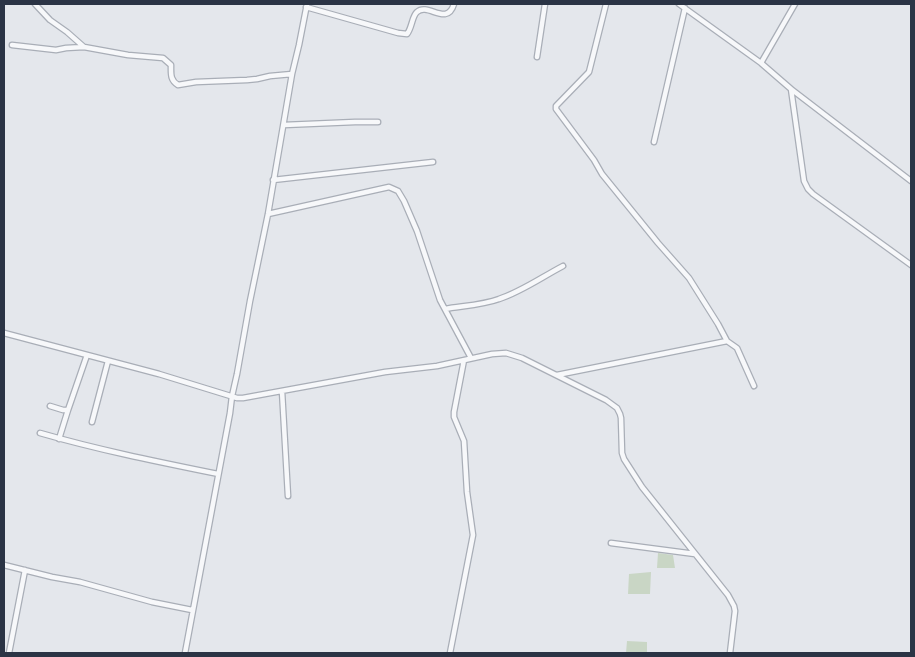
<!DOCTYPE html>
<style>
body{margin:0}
#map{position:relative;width:915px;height:657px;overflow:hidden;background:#e4e7ec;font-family:"Sofia Sans Condensed",sans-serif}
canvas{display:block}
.frame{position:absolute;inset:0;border:5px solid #2b3445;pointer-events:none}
</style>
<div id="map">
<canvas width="915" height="657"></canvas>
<div class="frame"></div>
</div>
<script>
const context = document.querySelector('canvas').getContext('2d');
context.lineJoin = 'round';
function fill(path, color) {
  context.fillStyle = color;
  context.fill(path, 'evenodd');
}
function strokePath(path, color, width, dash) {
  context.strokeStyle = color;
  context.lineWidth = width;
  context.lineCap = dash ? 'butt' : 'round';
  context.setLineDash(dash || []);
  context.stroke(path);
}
const green = new Path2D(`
 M658,553L673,555L675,568H657Z
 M651,572L650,594H628L629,574Z
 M627,641L647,642V653H626Z`);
const street = new Path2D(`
 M35,4L50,20L67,32L84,47L128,55L163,58L171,65C171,74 170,80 178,85L196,82L247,80L257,79L270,76L292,74
 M606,4L589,72L556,106V109L594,160L602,174L658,243L689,278L718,324L727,341L737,348L754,386
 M679,4L761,63L791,89L911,181
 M306,7L398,33L407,34C412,28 412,16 417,12C428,2 447,27 454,4
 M12,45L56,50L66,48L84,47
 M537,57L545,4
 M761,63L795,4
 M791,89L804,181L808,189L813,194L911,265
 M284,125L355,122H378
 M654,142L685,8
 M273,180L433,162
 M268,214L389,187L398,191L404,201L417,231L440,300L471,358
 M445,309C462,306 483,305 499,299C521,292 542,277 563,266
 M4,333L159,374L237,398H243L385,372L437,366L492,354L506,353L522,358L606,400L617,408L620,414L621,418L622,453L624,459L642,487L728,595L734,606L735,611L730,653
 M557,375L727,341
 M282,391L288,496
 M50,406L63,410H68L87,355
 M92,422L108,361
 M40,433C99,450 159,462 218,474
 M59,439L68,410
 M611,543L695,554
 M4,565L52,577L80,582L152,602L192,610
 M9,653L25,570
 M185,653L230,413L232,396L237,374L250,301L268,214L292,74L299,45L307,4
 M450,653L473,535L467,492L464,441L454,417V412L464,360`);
fill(green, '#c9d6c5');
strokePath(street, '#a9aeb7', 7);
strokePath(street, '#f7f8fa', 4.5);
</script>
